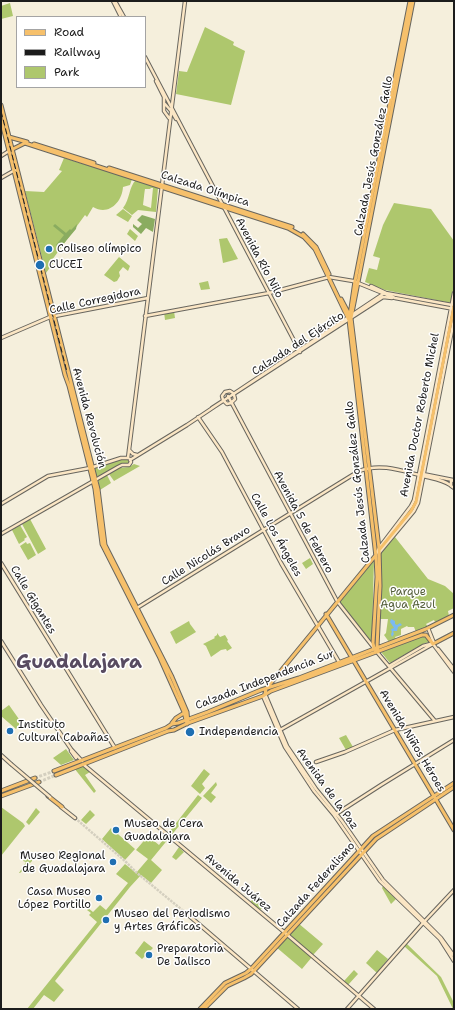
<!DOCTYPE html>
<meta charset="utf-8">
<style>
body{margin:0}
#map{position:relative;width:455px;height:1010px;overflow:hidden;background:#f5efdc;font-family:"Shantell Sans",sans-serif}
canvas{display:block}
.frame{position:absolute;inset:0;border:2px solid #1c1c1c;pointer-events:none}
.legend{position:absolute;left:16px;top:16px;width:130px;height:72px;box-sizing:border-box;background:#fff;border:1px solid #a4a4a4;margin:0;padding:5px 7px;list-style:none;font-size:12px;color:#1c1c1c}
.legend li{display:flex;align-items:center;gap:8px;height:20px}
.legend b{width:20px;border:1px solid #a4a4a4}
</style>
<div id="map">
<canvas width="455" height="1010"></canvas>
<div class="frame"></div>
<ul class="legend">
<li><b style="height:5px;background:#f6c06b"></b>Road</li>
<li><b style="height:5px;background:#1c1c1c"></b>Railway</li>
<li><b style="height:11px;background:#aec76d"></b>Park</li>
</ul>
</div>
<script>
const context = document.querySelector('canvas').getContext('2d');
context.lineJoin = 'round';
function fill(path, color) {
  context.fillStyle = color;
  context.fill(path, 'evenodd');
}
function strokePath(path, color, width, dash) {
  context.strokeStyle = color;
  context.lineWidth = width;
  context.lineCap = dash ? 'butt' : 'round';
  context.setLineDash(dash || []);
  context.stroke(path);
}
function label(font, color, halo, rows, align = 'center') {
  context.font = font + ' "Shantell Sans",sans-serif';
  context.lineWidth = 3;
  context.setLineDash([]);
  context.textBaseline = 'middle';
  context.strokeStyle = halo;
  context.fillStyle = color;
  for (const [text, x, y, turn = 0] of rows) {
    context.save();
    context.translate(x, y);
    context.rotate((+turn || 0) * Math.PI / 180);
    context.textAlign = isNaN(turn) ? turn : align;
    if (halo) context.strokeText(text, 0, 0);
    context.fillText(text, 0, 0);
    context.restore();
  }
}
const green = new Path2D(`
 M10,3L13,16L1,19V6Z
 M205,27L234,42L233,45L245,51L231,105L176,94L179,71L187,72Z
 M64,158L132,179L130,185L123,187C122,203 108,216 93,207L87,217L85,215L52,260L54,262L46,273L25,191L44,192L62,171L59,170Z
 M136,180L158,188L156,212L138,210L132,215L123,208C130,199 129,186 136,180ZM151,188H153L151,208L143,205C144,198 144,195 145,189H150Z
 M394,203L431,209L454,241V284L451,303L385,290L365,282L369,268L377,270L380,258L373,256L383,225Z
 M123,209L132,216L128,222L116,215Z
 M130,229L138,236L135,241L127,234Z
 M227,238L238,259L223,263L219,239Z
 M119,257L130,266L128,271L123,267L119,272L120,276L117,281L114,282L104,275Z
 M208,281L210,289L201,290L199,283Z
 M174,311L175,318L165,320L164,312Z
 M120,459L129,460L130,462L128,464H121L97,478L94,468Z
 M134,464L140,466L114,481L109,474L119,468L129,467Z
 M107,475L111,483L100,490L98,480Z
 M30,519L46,549L38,554L22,524Z
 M20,525L27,537L24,539L25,540L19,544L12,530Z
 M395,537L428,579L445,586L454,594V604L453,605L454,608L448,611L449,616L435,622L434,620L426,624L428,627L416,632L414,627H408L407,626L401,629V635L395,637L396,639L389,642L384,635L386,633L388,619H379L380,554Z
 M26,542L27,544L30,543L36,555L28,560L20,546Z
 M310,558L313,564L306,569L302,563Z
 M374,559L372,637L373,644L339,602Z
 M189,621L190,624L196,632L176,644L170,632Z
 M217,633L220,637L225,635L228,640L227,641L232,648L227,651L226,649L221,650L211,657L206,646L203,644L215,638L214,637L217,635Z
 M423,635L430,642L425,643L390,663L381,652Z
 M9,705L21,722L16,729L1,716V711Z
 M346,735L353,747L346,750L339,738Z
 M66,749L74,760L61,765L53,758Z
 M83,765L90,772L85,775L96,791L94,793L74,768Z
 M204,769L210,774L202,784L205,788L200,794L191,786Z
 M216,782L217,785L211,793L216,797L211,803L203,796Z
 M198,795L202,798L151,860L162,870L151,883L141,875L130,887L55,981L64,990L54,1002L44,995L33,1009H27L97,922L89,915L91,913L87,910L88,908L93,912L100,905L106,910L128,883L116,874L125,864L136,873L148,859L136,850L148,836L159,845Z
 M1,807L23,823L25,826L1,856Z
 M36,808L40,812L29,825L26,822Z
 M90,810L95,815L86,824L81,820Z
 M111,828L135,849L125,860L102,839Z
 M179,847L184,852L176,860L172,857Z
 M33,851L32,861L20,873H19L26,862L23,861L26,857L28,859Z
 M383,886L396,899L391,904L382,888Z
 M257,895L267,903L260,910L250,902Z
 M298,923L323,944L313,955L288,934Z
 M287,936L312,957L302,969L276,947Z
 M144,941L153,948L142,959L135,953Z
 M407,944L441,977L454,1003V1009H453L437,976L404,946Z
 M377,950L388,959L377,973L366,963Z
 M354,970L358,974L348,985L344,981Z`);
const forest = new Path2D(`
 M142,215L155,219L153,232L146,228L141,234L133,227V224L138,228L142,224L137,220Z
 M55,224L66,233L70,229L71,230L77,224L76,229L60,248L56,245L64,235L53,226Z`);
const water = new Path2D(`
 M391,619L395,621V624L397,625L400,623L402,625L398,627L397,631H393L394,634L392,637L391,634L392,632L391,629L394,628L390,622Z`);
const secondaryTunnel = new Path2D(`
 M75,818L125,861L137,873L187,914`);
const primaryTunnel = new Path2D(`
 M35,778L54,771
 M39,782L56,775`);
const secondary = new Path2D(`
 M113,1L121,17
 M115,1L124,17
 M145,57L300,352
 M156,81L164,97V111L169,118
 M165,104L172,112L176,119
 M1,156L9,151
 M1,178L15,170
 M371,286L386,293L452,305
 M145,316L269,293L329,277L353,281L395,298L454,309
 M1,338L50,317L148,298
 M228,396L337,601L374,648
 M223,400L222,396L225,392L230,391L233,393
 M224,401L227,404L231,403L235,399L234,395
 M212,408L383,297L392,298
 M198,417L222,452L281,563L339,662
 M129,450L133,454L137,455
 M128,458L185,1
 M130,460L187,425L383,294
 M423,474L453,480
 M454,480L451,481V486L454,488
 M1,504L48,476L90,468L121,458H128
 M1,534L118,467L122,465H129L131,462L130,459
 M379,553L414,511L418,503L454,320
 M376,554L379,548L411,506L414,500L454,293
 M1,563L115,748
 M137,608L359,471C382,462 405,472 427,477C436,479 443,480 450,485
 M428,628L434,643
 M1,641L41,705L71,749L82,761
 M438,649L454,669
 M377,652L435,721
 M389,666L423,646L434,643
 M265,694L287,746L316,789L342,821L383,880L441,938L454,956
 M263,696L285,747L314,791L334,815L380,881L440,939L454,961
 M280,730L433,644L454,672
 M71,751L76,758
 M1,755L11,764
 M316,762L345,752L395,730L454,717
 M84,765L284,932L374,1009
 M61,807L75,818
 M336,814L381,785L454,740
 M187,914L298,1009
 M347,1009L423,923L454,890`);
const primary = new Path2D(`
 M1,105L98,489L105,545L172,677L187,712L188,723
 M1,119L65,375L69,386L95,489L102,544L159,656L184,712L187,724
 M9,137L27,142
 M34,144L94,163
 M9,151L25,143L288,228L304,237L315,249L349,320L376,557L377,577L373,643L374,648L377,652
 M109,168L292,227
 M303,234L316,247L329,274
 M341,299L351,318
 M350,315L355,281L410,1
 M379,550L411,511L416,502L454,306
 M326,614L454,830
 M378,652L377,647L380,586L379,548L351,318L413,1
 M265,694L266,689L376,555
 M172,723L176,718L184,713
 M54,771L166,728L172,724L178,723L208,712L261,690L299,678L426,629L454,615
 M56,775L168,731L174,730L188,723L263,696L271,691L422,635H426L433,644L454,633
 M1,791L35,778
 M1,796L39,782
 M48,796L62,807
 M200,1009L225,983L246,973L251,969L373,836L454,783
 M204,1009L227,986L244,978L251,974L376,839L454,787`);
const rail = new Path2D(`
 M1,111L67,372`);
const secondaryBridge = new Path2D(`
 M11,764L50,797`);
const markers = [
 [49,249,4,"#1f6fb2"],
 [40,265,5,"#1f6fb2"],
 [10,731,4,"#1f6fb2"],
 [190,732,5,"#1f6fb2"],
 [116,830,4,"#1f6fb2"],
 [113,862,4,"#1f6fb2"],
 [99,898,4,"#1f6fb2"],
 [106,920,4,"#1f6fb2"],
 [149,955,4,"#1f6fb2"]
];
const streetNames = [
 ["Calzada Jesús González Gallo",374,156,-79],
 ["Calzada Olímpica",205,189,18],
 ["Avenida Río Nilo",259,258,62],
 ["Calle Corregidora",95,301,-12],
 ["Calzada del Ejército",298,344,-33],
 ["Avenida Doctor Roberto Michel",420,415,-79],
 ["Avenida Revolución",89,418,75],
 ["Calzada Jesús González Gallo",358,482,-96],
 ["Avenida 5 de Febrero",303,522,62],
 ["Calle Los Ángeles",276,535,61],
 ["Calle Nicolás Bravo",206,556,-32],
 ["Calle Gigantes",33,600,59],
 ["Calzada Independencia Sur",265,680,-21],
 ["Avenida Niños Héroes",412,741,59],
 ["Avenida de la Paz",327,789,54],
 ["Avenida Juárez",238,883,40],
 ["Calzada Federalismo",316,885,-48]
];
const poiNames = [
 ["Coliseo olímpico",57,249],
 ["CUCEI",49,265],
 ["Instituto",18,725],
 ["Cultural Cabañas",18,738],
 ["Independencia",199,732],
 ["Museo de Cera",124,824],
 ["Guadalajara",124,837],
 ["Museo Regional",105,856,"right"],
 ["de Guadalajara",105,869,"right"],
 ["Casa Museo",91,892,"right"],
 ["López Portillo",91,905,"right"],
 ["Museo del Periodismo",114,914],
 ["y Artes Gráficas",114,927],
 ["Preparatoria",157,949],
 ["De Jalisco",157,962]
];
const parkNames = [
 ["Parque",408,592],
 ["Agua Azul",408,605]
];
const townNames = [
 ["Guadalajara",79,663]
];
fill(green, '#aec76d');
fill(forest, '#8aac60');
fill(water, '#7bbaef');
strokePath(secondaryTunnel, '#d4cfbf', 2.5, [2.5, 1]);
strokePath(primaryTunnel, '#d4cfbf', 3, [3, 1.5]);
strokePath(secondary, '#68665f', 4.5);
strokePath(primary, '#68665f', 5);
strokePath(secondary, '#fbe6c4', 2.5);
strokePath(primary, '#f6c06b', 3);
strokePath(rail, '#1c1c1c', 1, [6, 3]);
strokePath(secondaryBridge, '#68665f', 4.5, []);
strokePath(secondaryBridge, '#fbe6c4', 2.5);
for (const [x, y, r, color] of markers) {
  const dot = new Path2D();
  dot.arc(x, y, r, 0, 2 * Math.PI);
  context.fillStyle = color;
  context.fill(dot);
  strokePath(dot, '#fff', 1.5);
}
label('11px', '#1c1c1c', '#fff', streetNames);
label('11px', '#1c1c1c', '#fff', poiNames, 'left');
label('11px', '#56603c', '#fff', parkNames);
label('bold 19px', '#584b61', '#fff', townNames);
</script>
